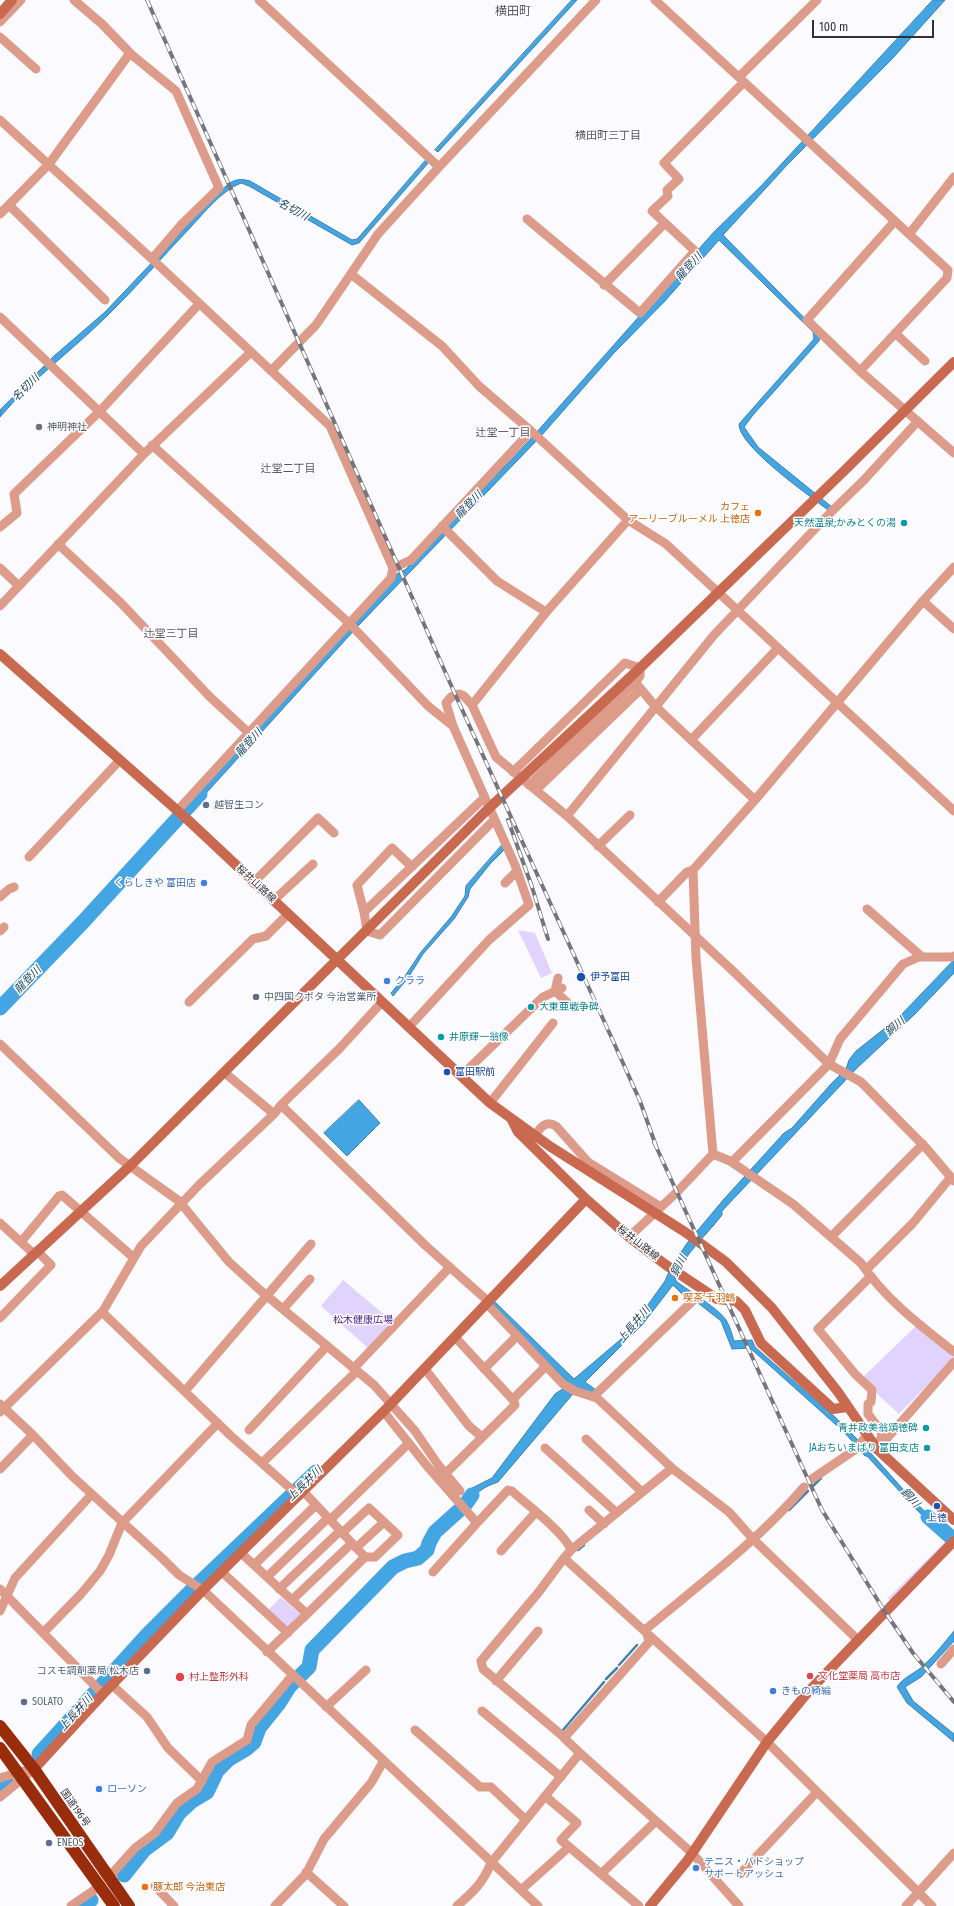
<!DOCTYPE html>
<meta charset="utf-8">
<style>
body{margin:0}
#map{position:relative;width:954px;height:1906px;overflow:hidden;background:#fbfafe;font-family:"Fira Sans Condensed",sans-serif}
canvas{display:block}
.scale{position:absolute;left:812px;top:20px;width:122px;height:18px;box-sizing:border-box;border:2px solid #312f37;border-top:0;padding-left:5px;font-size:12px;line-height:14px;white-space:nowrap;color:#312f37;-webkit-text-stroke:3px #fff;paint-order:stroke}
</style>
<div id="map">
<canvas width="954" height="1906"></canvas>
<div class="scale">100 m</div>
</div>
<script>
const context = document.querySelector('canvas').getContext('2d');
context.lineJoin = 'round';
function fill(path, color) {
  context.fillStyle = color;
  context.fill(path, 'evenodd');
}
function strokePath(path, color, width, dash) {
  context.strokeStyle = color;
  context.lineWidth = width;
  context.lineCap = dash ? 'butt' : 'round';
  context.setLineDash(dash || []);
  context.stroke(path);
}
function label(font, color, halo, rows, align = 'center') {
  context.font = font + ' "Fira Sans Condensed","Noto Sans JP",sans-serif';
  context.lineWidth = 3;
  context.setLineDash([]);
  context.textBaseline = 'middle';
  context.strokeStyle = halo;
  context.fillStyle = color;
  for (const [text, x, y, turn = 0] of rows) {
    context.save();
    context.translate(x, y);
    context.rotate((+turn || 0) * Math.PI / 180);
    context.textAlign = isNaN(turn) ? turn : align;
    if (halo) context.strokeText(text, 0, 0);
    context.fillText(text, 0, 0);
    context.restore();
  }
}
const green = new Path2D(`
 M518,930L535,933L552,973L541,978Z
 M343,1280L394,1323L369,1349L321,1306Z
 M916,1326L954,1358L899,1414L861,1379Z
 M949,1538L953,1541L891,1604L888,1598Z
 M281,1597L302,1616L289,1629L267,1611Z`);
const water = new Path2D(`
 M572,0H577L438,152L435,150Z
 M933,0H945L892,59L788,164L723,235L821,335L819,341L753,415L744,427L758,447L832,507L828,510C810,496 738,446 739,424L814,339L813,332L719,240L664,302L614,353L541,436L358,626L189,812L183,807L394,580L397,574L406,569L527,443L713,233L762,185Z
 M426,160L429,162L359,243L352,245L249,186L241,183C220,192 205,212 189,229C162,257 136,288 108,315C73,350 32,379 0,417V410L54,356L105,312L215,196C228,185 232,176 250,181L352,240L357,239Z
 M503,844L506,848L490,864L470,889L468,897L454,919L423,954L408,978L393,996L391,993L405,976L421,952L451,917L465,896L466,886Z
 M954,960V973L915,1014L856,1069L722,1211V1215C706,1236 686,1252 675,1277L676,1281C689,1291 718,1308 726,1320C730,1326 732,1335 734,1341L752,1340L755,1347L835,1417L868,1450L911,1498L943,1529L940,1533L916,1509L867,1456H865L844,1432L750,1348L732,1349L721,1321L698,1303L687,1299L673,1285L642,1325L585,1382L596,1390L593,1394L578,1388L498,1482C484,1487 474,1492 468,1507L462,1502L472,1488L492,1478L555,1394L570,1384L492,1307L494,1301L574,1379L627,1334L665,1281L672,1265L688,1242L724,1199L784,1133L792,1128L830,1085L846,1069L849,1060L856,1051L899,1017Z
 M359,1100L380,1123L347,1156L324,1133Z
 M954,1631V1641L921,1677L905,1687L913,1701L954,1734V1742L907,1703L897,1687C903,1677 916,1673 924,1665C935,1655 944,1643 954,1631Z`);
const stream = new Path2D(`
 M813,1486L821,1478
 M789,1510L808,1491
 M578,1550L584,1545
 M619,1665L637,1645
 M606,1679L617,1668
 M563,1730L604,1682`);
const river = new Path2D(`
 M0,1008L83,922L200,794
 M928,1517L954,1540
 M39,1754L147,1635L189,1593L316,1472
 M0,1790L8,1784
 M124,1875L144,1850L167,1833L179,1813L192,1801L207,1792L217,1771L229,1759L246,1749L254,1742L259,1728L279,1703L289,1687L309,1667L312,1650L393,1567L405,1561L418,1558L427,1550L429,1543L435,1532L465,1505L472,1495
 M83,1906L91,1900`);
const street = new Path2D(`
 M74,0L102,24L132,55L176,91L219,188L182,224L152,259
 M259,0L439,167
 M655,0L948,270L947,278L860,371
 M0,22L21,0
 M0,37L36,69
 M739,77L817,0
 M0,120L152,259L330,426L393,568L391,578L177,811
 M9,205L105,300
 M0,214L49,164L130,53
 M527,219L640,313L695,251L652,211L668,196L667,190L679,179L664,163L744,82
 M895,221L807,320L860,371L954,453
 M910,233L954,177
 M351,274L442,346L479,386L531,431L628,520L666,544L954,811
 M604,285L665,223
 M0,317L144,454
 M895,333L925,361
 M271,371L316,325L378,234L439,167L596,0
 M152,445L349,623L428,706L453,726
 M442,526L497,581L546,612
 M0,527L17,513L14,494L100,411L199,304
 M58,544L121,603L210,697L249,733
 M0,568L19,586
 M393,568L411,560L531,431
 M923,601L954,629
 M0,606L144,454L250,353
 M635,682L655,706L755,800
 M472,705L548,610L628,520
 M691,740L778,648
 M513,772L625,663L640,668V676L635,682L529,785
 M536,790L641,689
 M484,798L364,912L367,931L380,935L494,820
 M567,816L714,635L830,513L864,480L918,421
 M598,846L630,815
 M29,857L120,760
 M253,883L318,818L334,833
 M505,883L517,871
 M0,897L9,889L14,887
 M273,901L313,864
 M658,902L687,872L693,870
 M867,909L922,957
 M364,912L357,885L392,848L412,867
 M0,931L4,927
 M558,978L555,991L572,1007
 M189,1002L253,939L266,936L288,914
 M409,1027L489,940L529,905L515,865L453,726L446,703L451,697L459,694L464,696L472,705L496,757L567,816L735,973L829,1064L861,1082L927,1149L954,1181
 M0,1044L119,1158L179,1201L229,1262L261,1291L374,1385L415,1431L439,1466L460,1491
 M225,1073L274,1114
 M462,1075L543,997L562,988
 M490,1103L553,1023
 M281,1105L426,1246L489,1302
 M535,1135C541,1127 546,1120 556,1126L588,1162L661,1207
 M713,1154L730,1161L793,1204L861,1263C885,1299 921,1326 954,1352
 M732,1162L829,1064L840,1039L903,964L919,957H952L954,956
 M0,1223L34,1254
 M629,1237L677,1192L713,1154L696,958L693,870L755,800L923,601L954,567
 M831,1237L923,1144
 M21,1242L59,1196L62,1195L134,1258
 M866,1270L913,1223L950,1178
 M871,1276L818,1329L855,1374L872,1390L871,1402L868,1404V1414L881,1431L882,1438L875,1445
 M487,1304L563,1384L575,1391L597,1398L673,1469L729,1512L753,1539L858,1640
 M283,1309L310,1279
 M102,1312L231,1436L299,1496
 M0,1318L51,1265L37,1251
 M455,1337L514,1401
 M354,1368L450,1267
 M425,1369L469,1426L482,1437
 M484,1369L517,1336
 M185,1391L311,1244
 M593,1397L704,1290
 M0,1404L33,1435L72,1476L163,1559L179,1575L203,1590L538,1906
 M0,1412L103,1311L141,1246L199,1185L274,1114L281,1105L340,1048L382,1002
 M384,1412L427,1466L477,1523L508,1490L512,1491C526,1504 566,1534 571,1550L564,1558L767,1742L932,1906
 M249,1430L327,1346
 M586,1439L642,1492
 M881,1445L954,1362
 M545,1448L617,1513
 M262,1463L357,1371
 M0,1469L33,1435
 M445,1474L515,1405L513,1399L546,1366
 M812,1479L856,1449L867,1435
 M589,1510L604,1524
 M330,1520L409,1443
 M342,1533L369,1508L398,1535L375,1557H365
 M356,1548L384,1522
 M571,1550L672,1468
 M501,1551L536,1512
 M241,1553L307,1614L365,1557L303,1491
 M564,1558L538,1593L481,1661L483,1669L565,1738
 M254,1565L316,1505
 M222,1572L288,1633
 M433,1572L477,1523
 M267,1577L328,1518
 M0,1589L103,1694
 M279,1589L340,1531
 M292,1600L352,1543
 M0,1611L15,1578L92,1494
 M43,1633L81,1594L100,1571L109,1555L122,1523L218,1423
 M267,1652L307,1614
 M941,1664L954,1649
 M496,1681L538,1631
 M112,1685L147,1717L168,1748L202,1781
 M326,1707L366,1670
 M482,1711L561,1777
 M415,1730L480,1787H491L526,1820
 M580,1753L692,1853L739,1906
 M0,1778L24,1771
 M545,1796L577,1823L561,1840L639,1906
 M0,1797L34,1769
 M306,1872L344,1906
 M601,1874L656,1821
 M740,1874L817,1792
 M109,1877L135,1848L155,1833L177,1803L197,1789L212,1762L247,1740L251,1725L292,1676
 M155,1886L174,1906
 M521,1890L569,1847
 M71,1906L100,1886
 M275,1906L306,1874L324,1839L371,1783L383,1762
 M457,1906C473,1892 483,1883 491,1863L580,1753L564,1738L649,1642L646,1629C700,1584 759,1540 804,1487
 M906,1906L954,1853`);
const secondary = new Path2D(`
 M0,14L12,0
 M0,654L188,820L490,1103L551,1147L685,1232L726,1262L772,1308L838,1392L877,1449L954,1520
 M512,1120L518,1132L586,1199L629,1237L666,1265L717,1299L736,1301L745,1310L761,1343L833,1409L847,1407
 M0,1286L130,1166L486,811L640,668L843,472L954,362
 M34,1769L103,1694L203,1590L387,1408L586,1199
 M650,1906L687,1861L767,1742L808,1692L954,1541`);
const highway = new Path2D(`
 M0,1726L34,1769L129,1906
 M0,1748L114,1906`);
const rail = new Path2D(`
 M147,0L455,694L614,1043L640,1101L656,1146
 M508,820L532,887L548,939
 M654,1142L822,1510L885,1612L913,1653L954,1702`);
const markers = [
 [39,427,4,"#6b7280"],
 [758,513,4,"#e8710a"],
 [904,523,4,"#0f9aa8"],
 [206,805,4,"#5c6f8a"],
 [204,883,4,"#3f7fe0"],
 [581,977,5,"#1a4fb4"],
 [387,981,4,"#3f7fe0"],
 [256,997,4,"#5c6f8a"],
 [531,1007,4,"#0f9aa8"],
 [441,1037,4,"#0f9aa8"],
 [447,1072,4,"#1a4fb4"],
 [675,1298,4,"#e8710a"],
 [926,1428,4,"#0f9aa8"],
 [927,1448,4,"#0f9aa8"],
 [937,1506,4,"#1a4fb4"],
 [147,1671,4,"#5c6f8a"],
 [810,1676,4,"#e0444e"],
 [180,1677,5,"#e0444e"],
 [773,1691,4,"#3f7fe0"],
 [24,1702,4,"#5c6f8a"],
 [99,1789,4,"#3f7fe0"],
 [49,1843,4,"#5c6f8a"],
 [696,1868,4,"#3f7fe0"],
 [145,1887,4,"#e8710a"]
];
const worshipNames = [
 ["神明神社",47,427]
];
const foodNames = [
 ["カフェ",750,507,"right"],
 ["アーリーブルーメル 上徳店",750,519,"right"],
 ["喫茶 千羽鶴",683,1298],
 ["豚太郎 今治東店",153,1887]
];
const cultureNames = [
 ["天然温泉;かみとくの湯",896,523],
 ["大東亜戦争碑",539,1007,"left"],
 ["井原輝一翁像",449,1037,"left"],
 ["青井政美翁頌徳碑",918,1428],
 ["JAおちいまばり 富田支店",919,1448]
];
const serviceNames = [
 ["越智生コン",214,805],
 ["中四国クボタ 今治営業所",264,997],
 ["コスモ調剤薬局 松木店",139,1671,"right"],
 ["SOLATO",32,1702],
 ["ENEOS",57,1843]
];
const shopNames = [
 ["くらしきや 富田店",196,883,"right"],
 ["クララ",395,981],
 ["きもの綺綸",781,1691],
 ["ローソン",107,1789],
 ["テニス・バドショップ",704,1862],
 ["サポートアッシュ",704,1874]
];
const streetNames = [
 ["桜井山路線",256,884,43],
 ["桜井山路線",638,1243,38],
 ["国道196号",75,1808,55]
];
const transitNames = [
 ["伊予富田",590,977],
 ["富田駅前",455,1072],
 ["上徳",937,1518,"center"]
];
const parkNames = [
 ["松木健康広場",363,1320]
];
const healthNames = [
 ["文化堂薬局 高市店",818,1676],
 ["村上整形外科",189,1677]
];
const neighbourhoodNames = [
 ["横田町三丁目",608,136],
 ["辻堂一丁目",503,433],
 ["辻堂二丁目",288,469],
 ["辻堂三丁目",171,634]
];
const waterNames = [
 ["名切川",293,210,29],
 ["龍登川",689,267,-47],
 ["名切川",26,388,-45],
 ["龍登川",469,505,-46],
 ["龍登川",249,743,-47],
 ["龍登川",28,980,-46],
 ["銅川",895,1027,-41],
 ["銅川",679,1266,-62],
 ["上長井川",634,1325,-50],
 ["上長井川",305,1484,-44],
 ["銅川",910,1498,47],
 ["上長井川",76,1713,-48]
];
const quarterNames = [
 ["横田町",513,12]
];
fill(green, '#e0d3fe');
fill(water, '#44a5e3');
strokePath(water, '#3e82af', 1);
strokePath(stream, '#3e82af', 2.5);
strokePath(river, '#44a5e3', 15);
strokePath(street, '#dd9b89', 9);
strokePath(secondary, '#c96950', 10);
strokePath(highway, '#992c0a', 12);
strokePath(rail, '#76757b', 4);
strokePath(rail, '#fff', 2.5, [8]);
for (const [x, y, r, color] of markers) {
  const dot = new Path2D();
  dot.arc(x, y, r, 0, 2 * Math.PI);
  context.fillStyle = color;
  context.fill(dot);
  strokePath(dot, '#fff', 1.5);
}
label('10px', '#5b616d', '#fff', worshipNames, 'left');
label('10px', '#c56008', '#fff', foodNames, 'left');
label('10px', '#0d838f', '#fff', cultureNames, 'right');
label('10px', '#4e5e75', '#fff', serviceNames, 'left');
label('10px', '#366cbe', '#fff', shopNames, 'left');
label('10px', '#312f37', '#fff', streetNames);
label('10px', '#164399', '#fff', transitNames, 'left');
label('10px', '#502287', '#fff', parkNames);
label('10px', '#be3a42', '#fff', healthNames, 'left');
label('11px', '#595467', '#fff', neighbourhoodNames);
label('italic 11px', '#1c445e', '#fff', waterNames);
label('12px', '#595467', '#fff', quarterNames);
</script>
